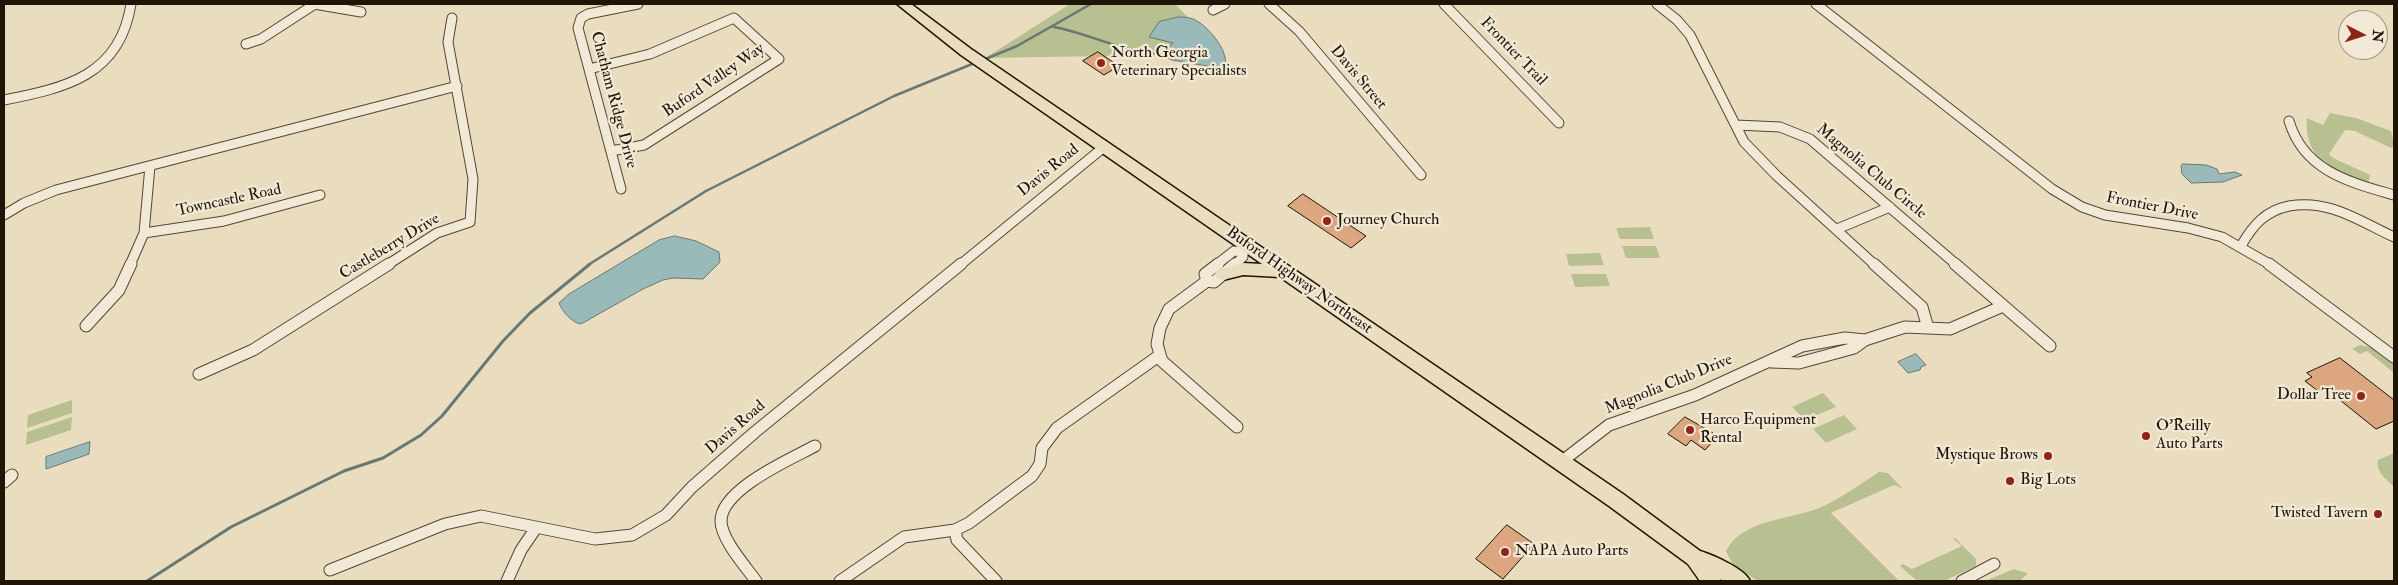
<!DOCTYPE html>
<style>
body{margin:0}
#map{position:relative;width:2398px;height:585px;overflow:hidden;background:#eaddbf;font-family:"IM FELL Double Pica",serif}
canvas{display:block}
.frame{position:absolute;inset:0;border:5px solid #1f1507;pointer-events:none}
.north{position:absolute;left:2338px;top:10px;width:50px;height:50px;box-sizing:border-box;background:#f1e9d5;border:1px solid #9d9483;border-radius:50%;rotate:95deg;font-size:14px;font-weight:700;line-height:20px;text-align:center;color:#1f1507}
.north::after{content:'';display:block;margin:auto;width:18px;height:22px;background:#8f2418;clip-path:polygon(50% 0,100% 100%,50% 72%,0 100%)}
</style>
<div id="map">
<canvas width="2398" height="585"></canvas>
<div class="frame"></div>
<div class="north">N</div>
</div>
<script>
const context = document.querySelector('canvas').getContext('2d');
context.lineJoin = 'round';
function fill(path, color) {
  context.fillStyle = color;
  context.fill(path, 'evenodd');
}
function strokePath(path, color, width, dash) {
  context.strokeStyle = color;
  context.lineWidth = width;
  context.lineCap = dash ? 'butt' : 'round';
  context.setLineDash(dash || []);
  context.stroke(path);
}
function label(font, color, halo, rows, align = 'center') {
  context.font = font + ' "IM FELL Double Pica",serif';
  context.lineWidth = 4.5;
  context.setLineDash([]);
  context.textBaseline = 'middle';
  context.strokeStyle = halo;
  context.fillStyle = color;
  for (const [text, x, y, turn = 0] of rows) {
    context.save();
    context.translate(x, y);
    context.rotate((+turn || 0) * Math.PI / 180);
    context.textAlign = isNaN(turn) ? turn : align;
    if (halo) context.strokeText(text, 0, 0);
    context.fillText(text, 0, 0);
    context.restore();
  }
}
const green = new Path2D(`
 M1070,4H1175L1224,54L985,58Z
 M2330,113L2356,118L2391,131L2394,145L2391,148L2355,131L2345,130L2329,154L2333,158L2370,175L2368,184C2334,172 2303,159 2307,118L2323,125Z
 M1650,227L1654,239H1620L1616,228Z
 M1622,246H1656L1660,258H1626Z
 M1600,253L1604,265L1569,266L1566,254Z
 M1571,274H1606L1610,286L1575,287Z
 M2360,345L2374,348L2394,363V373L2367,351L2360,354L2352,349Z
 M1823,393L1836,407L1805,420L1792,407Z
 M72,400V413L27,428L28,415Z
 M1844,415L1857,429L1826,443L1813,429Z
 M72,417L71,430L26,445L27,432Z
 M2392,454H2394V487C2387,480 2375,471 2378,460Z
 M1879,472L1888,473L1903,489L1894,485L1831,513L1899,581H1758L1733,565L1726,551C1742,519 1790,520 1819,508C1840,499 1859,485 1879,472Z
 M1955,538L1976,559V566L1944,581H1917L1900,566L1903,564L1912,569L1962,546L1953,539Z
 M2014,569L2027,573V575L2021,579L2024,581H1985Z`);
const water = new Path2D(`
 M1178,17C1183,17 1188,17 1193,19C1208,25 1232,54 1224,69L1172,60L1166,57L1165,51L1173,43L1149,37L1159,22Z
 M2183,164L2206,165L2217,169L2219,174L2235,172L2242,175L2223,182L2191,183L2182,174L2181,166Z
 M675,236L696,241L719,252L720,262L703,279L673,278L663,280L643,289L581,324C572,323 562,311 559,303L569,294L659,240Z
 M1916,354L1926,365L1921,367L1920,370L1908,373L1898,362Z
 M90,442L89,454L46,469V457Z`);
const streamFar1 = new Path2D(`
 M1054,27C1092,34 1125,54 1165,54
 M983,60L1017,46L1091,4
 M588,265L706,191L894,96L977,62`);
const stream = new Path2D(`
 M147,581L231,527L344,471L383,458L421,435L442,416L503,341L530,313L590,264`);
const building = new Path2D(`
 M1098,52L1119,66L1104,75L1083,61Z
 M1303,194L1366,236L1351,248L1288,206Z
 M2340,358L2394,400V421L2376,429L2325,388L2318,391L2305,381L2312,377L2307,373Z
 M1685,417L1718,436L1705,450L1691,440L1686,446L1668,434Z
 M1507,525L1534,544L1503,579L1476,559Z`);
const streetFar1 = new Path2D(`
 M314,4L361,12
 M1269,4L1299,31L1421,175
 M1444,4L1559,123
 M1657,4L1677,20L1690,35L1744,142L1777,176L1875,265
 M1816,4L2052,189L2082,207L2105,215L2188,228L2222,237L2271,265
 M1213,10L1225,4
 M246,44L261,39L315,4
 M589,69L650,54L734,18L779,59L644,145L611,151
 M4,100C65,88 120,76 131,4
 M2289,121C2304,171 2349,182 2394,195
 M1736,125L1780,127L1810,139L1957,265
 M621,189L578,28L581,18L588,14L638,4
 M4,215L24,203L56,190L457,86
 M1837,229L1890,207
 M144,233L224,221L320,195
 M2241,246C2253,225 2265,211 2289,206C2330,199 2359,221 2394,237
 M130,265L144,233L150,166
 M387,265L437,233L470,222L473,179L448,42L452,18
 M960,265L1104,147
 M1216,265L1234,251L1243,252
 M1234,265L1243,257V252L1250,247`);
const street = new Path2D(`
 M1874,264L1922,307L1928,328
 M1955,264L2050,346
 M2269,264L2394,357
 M1207,281L1169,309L1160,328L1157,344L1162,361L1237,427
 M1207,281L1214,282L1235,264
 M1207,281L1205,274L1218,264
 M86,326L119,290L131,264
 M1771,362L1799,363L1854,348L1865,340L1905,327L1950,329L2003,306
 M199,374L253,350L389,264
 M1561,462L1609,425L1695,395L1802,346L1845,338L1865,340
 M4,482L12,475
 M955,530L957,540L996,581
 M330,570L445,524L481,516L595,539L632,535L666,515L692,487L755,432L961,264
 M507,581L521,550L536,528
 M756,581C746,567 721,539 721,521C721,489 791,459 815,446
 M840,581L904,537L955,530L969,523L1032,476L1040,464L1042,448L1057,428L1160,355
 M1962,581L1994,564`);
const primary = new Path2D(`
 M897,4H911L971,49L1623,494L1700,551C1713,555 1745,569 1750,581H1723L1720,579L1721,581H1700L1688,564L1609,506L1280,277L1243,275L1223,280L1217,278L1215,274L1217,270L1243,263L1262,264L961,55Z`);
const markers = [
 [1101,63,5,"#8f2418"],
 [1327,221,5,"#8f2418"],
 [2361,396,5,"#8f2418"],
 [1690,430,5,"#8f2418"],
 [2146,436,5,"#8f2418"],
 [2048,456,5,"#8f2418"],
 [2010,481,5,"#8f2418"],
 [2378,514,5,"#8f2418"],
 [1505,552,5,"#8f2418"]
];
const streetNames = [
 ["Frontier Trail",1513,52,46],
 ["Davis Street",1358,78,50],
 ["Buford Valley Way",714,81,-34],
 ["Chatham Ridge Drive",613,100,75],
 ["Davis Road",1049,171,-39],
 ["Magnolia Club Circle",1871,172,40],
 ["Towncastle Road",229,201,-12],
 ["Frontier Drive",2152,207,11],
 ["Castleberry Drive",390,247,-31],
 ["Buford Highway Northeast",1299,281,35],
 ["Magnolia Club Drive",1669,385,-22],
 ["Davis Road",736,428,-41]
];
const poiNames = [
 ["North Georgia",1111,54],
 ["Veterinary Specialists",1111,72],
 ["Journey Church",1337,221],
 ["Dollar Tree",2351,396,"right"],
 ["Harco Equipment",1700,421],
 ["Rental",1700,439],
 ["O'Reilly",2156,427],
 ["Auto Parts",2156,445],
 ["Mystique Brows",2038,456,"right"],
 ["Big Lots",2020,481],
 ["Twisted Tavern",2368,514,"right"],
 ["NAPA Auto Parts",1515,552]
];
fill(green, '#b8c091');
fill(water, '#9ababa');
strokePath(water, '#697872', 1);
strokePath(streamFar1, '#697872', 2.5);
strokePath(stream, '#697872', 3);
fill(building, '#dca680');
strokePath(building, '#1f1507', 1);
strokePath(streetFar1, '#524735', 11);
strokePath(street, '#524735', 13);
strokePath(primary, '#1f1507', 3);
strokePath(streetFar1, '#f1e9d5', 9);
strokePath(street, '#f1e9d5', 11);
fill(primary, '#eaddbf');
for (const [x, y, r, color] of markers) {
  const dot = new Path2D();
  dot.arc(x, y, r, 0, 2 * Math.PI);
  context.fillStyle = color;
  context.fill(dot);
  strokePath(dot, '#f1e9d5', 2);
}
label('16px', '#1f1507', '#f1e9d5', streetNames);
label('16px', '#1f1507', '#f1e9d5', poiNames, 'left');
</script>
